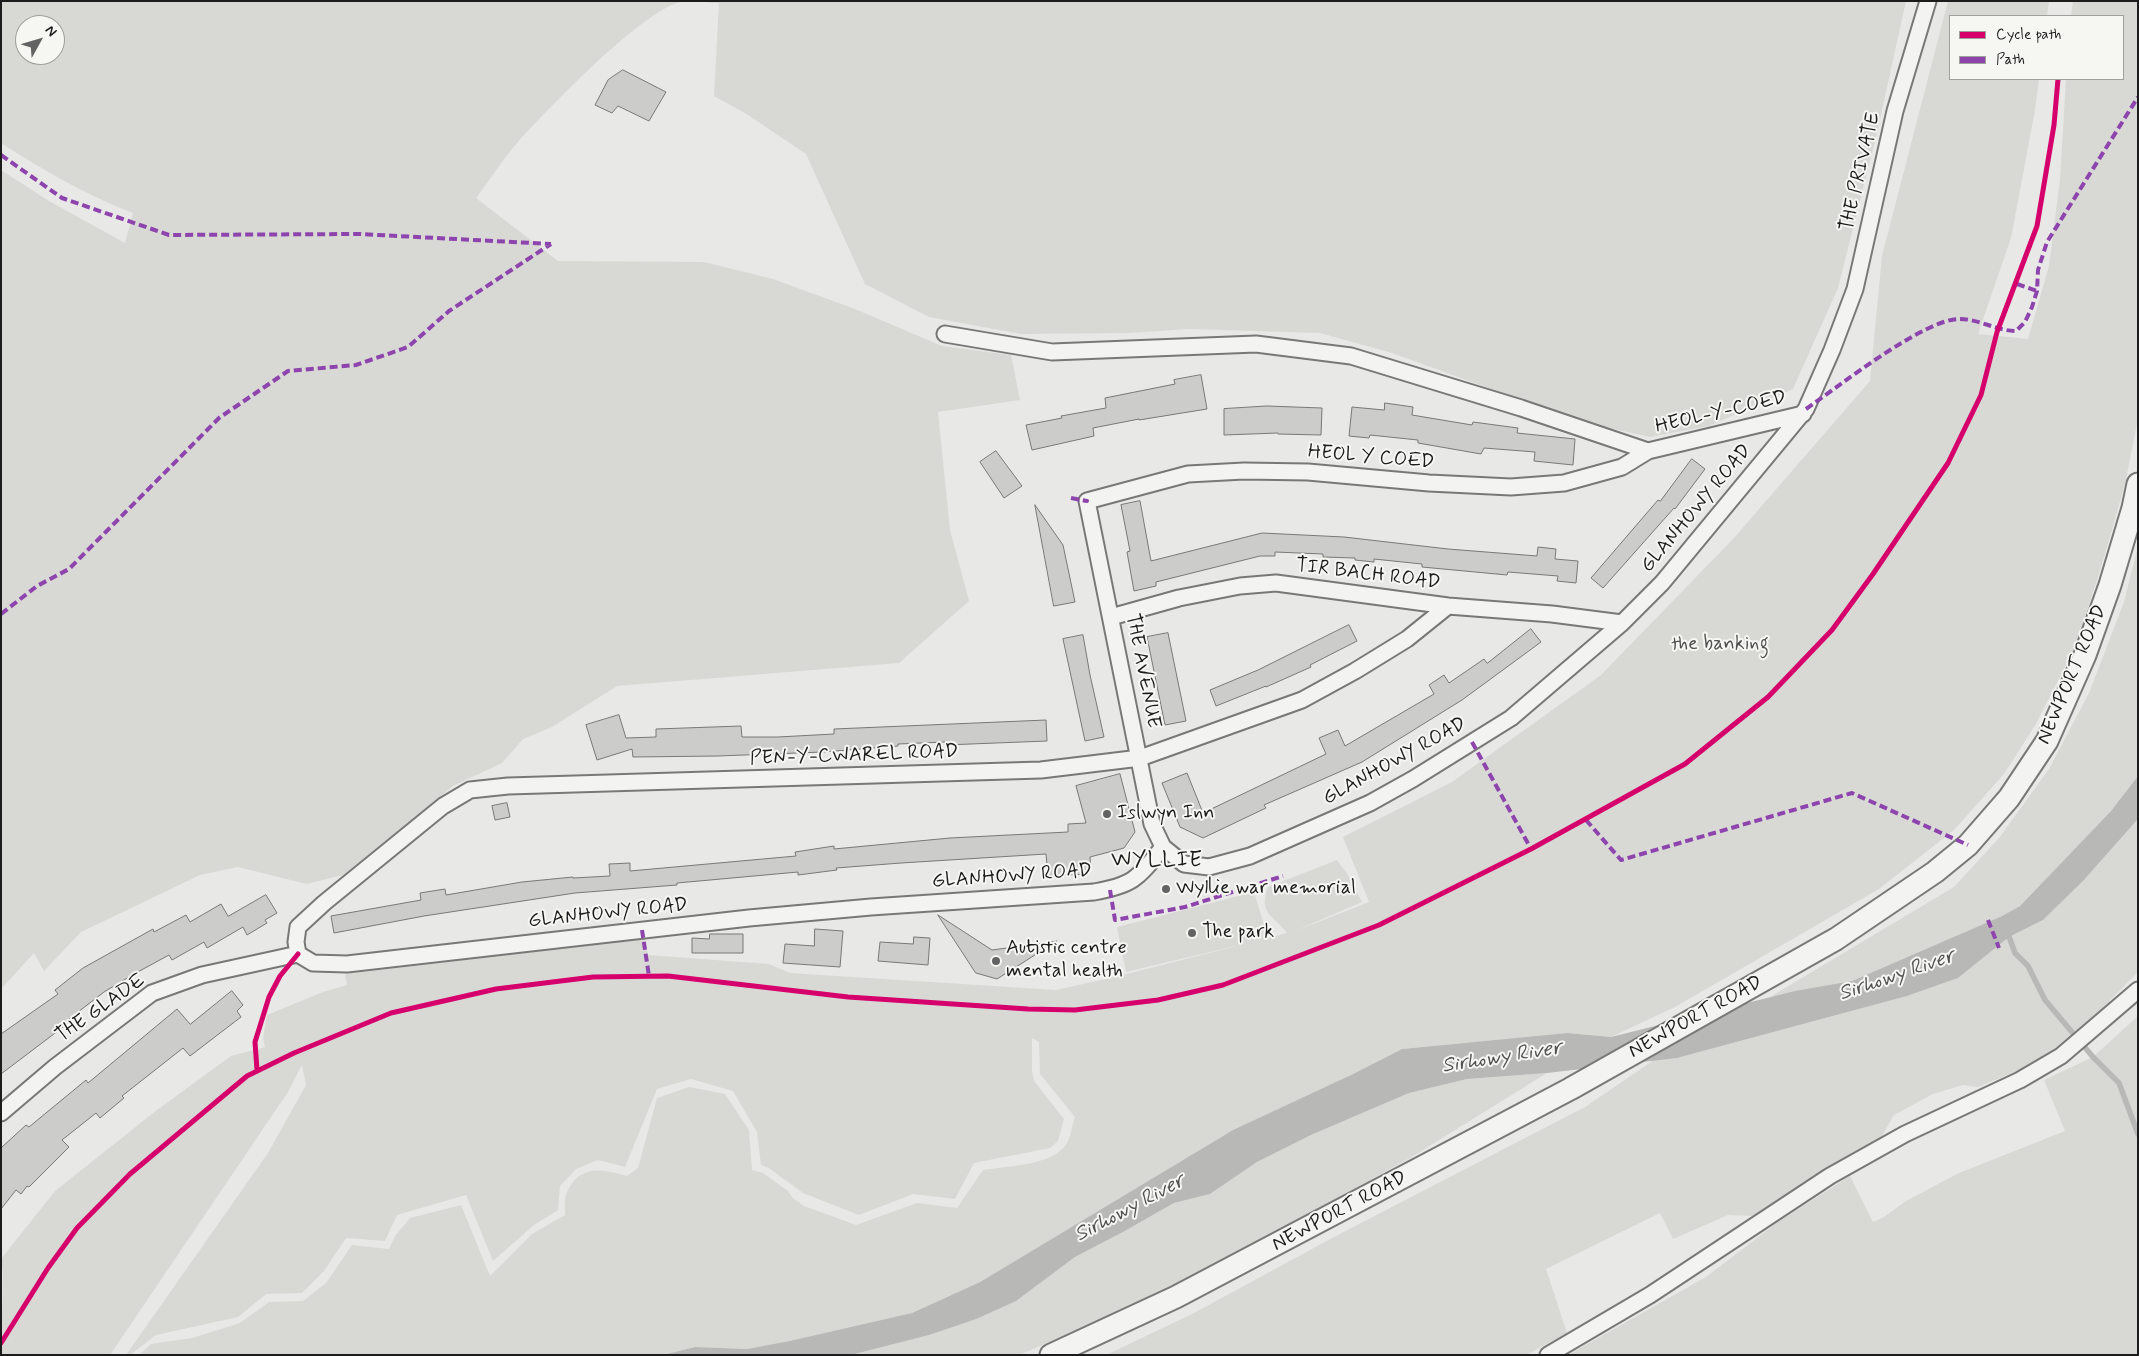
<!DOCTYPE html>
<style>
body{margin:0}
#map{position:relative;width:2139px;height:1356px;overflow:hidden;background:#e8e8e6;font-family:Mynerve,sans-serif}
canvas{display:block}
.frame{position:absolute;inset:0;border:2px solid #1c1c1c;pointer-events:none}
.legend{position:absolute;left:1949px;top:15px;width:175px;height:65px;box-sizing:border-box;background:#f6f6f2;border:1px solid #9f9f9c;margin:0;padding:6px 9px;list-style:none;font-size:15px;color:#1c1c1c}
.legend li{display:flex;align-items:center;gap:10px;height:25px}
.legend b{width:25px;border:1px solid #9f9f9c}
.north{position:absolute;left:15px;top:15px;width:50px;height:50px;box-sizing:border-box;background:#f6f6f2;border:1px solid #9f9f9c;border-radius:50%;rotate:51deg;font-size:14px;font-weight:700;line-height:20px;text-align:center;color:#1c1c1c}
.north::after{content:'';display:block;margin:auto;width:18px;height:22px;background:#636363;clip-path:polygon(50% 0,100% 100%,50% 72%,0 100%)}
</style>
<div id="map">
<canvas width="2139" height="1356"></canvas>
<div class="frame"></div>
<ul class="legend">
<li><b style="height:6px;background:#d6006c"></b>Cycle path</li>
<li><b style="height:6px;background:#8e44ad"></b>Path</li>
</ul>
<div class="north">N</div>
</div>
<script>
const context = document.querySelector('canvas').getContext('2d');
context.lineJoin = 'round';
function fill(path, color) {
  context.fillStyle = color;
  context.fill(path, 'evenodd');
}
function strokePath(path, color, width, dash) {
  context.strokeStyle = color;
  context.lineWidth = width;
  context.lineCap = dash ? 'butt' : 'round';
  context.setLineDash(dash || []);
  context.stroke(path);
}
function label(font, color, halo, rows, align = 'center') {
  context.font = font + ' Mynerve,sans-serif';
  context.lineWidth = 4;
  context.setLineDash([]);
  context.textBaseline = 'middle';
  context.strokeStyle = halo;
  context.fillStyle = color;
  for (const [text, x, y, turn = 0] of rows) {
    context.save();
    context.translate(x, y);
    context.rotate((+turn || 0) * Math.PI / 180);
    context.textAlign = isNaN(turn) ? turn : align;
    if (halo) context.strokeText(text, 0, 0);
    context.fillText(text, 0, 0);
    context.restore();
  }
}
const green = new Path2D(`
 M1,1H1906L1877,133L1838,288L1793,389L1709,426L1650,437L1582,422L1392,353L1320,333L1189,329L1129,333L1021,334L929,317L865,284L806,154L745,113L714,96L719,3C707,3 692,0 681,2C642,10 546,111 517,143C502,160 490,180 476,198L558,261L704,262L773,279L855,309L942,346L1011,355L1020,400L938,412L950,530L969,601L899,663L617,686L552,727L523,739L502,763L453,786L343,875L307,884L238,867L200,875L81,932L44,971L34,953L1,989V170L49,201L125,243L133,213C86,195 43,170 1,143ZM25,25H55V55H25Z
 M1948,1H2049L2047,16H1950V79H2039L2035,110L2011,238L1978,334L2028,339L2049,266L2060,179L2066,79H2123V16H2071L2073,1H2138V419L2125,484L2102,564L2076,645L2036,724L2004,774L1954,830L1879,889L1675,1007L1611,1037L1567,1033L1402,1049L1353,1074L1233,1130L980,1282L912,1313L790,1342L747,1349L695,1347L663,1355H139L151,1344L192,1338L240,1323L269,1302L303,1301L326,1283L352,1245L389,1249L395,1236L410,1218L461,1205L490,1276L532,1234L565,1215C565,1208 564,1198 567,1192C580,1164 603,1169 627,1176L638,1168L657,1098L689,1087L725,1094L749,1130L752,1170L763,1173L788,1191L793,1198L804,1206L856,1225L917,1203L957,1208L983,1170C1006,1166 1054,1166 1067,1143C1071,1136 1072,1125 1075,1117L1040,1074L1039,1042L1032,1038V1071L1034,1081L1064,1119L1058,1141L1050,1148L974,1163L955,1199L913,1194L859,1215L803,1193L769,1168L761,1165L757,1132L733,1091L691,1079L657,1089L625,1167L598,1160L576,1169L560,1186L558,1210L534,1225L493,1261L466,1195L397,1215L385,1241L346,1238L324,1271L302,1293L266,1294L238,1317L156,1335L130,1355H126L268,1153L306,1085L302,1065L288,1092L110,1355H1L3,1276L1,1259L55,1191L157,1110L231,1056L265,1047L263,1038L267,1015L323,992L347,985L345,974L645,939L648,955L769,964L790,973L1056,990L1119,976L1248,943L1126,972L1117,927L1254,892L1268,938L1287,933C1273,915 1258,914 1268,887L1337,860L1348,875L1362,902L1295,931L1369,902L1343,837L1452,782L1601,675L1733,539L1870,381L1882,256Z
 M2138,546V776L2111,811L2020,906L2002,916L1852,981L1770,997L1954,887L1999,838L2049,769L2089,693L2124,602Z
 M2138,819V972L2075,1036L2026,1067L1978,1087L1963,1085L1933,1094L1894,1115L1879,1141L1755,1216L1728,1215L1673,1239L1660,1213L1546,1269L1567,1333L1526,1355H1106L1194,1313L1334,1237L1585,1107L1654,1060L1677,1058L1744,1040L1907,996L1958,978L2009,937L2043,920L2083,881Z
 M2138,1016V1355H1568L1706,1277L1778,1222L1850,1176L1873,1222L1884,1217L1906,1201L1959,1173L2065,1131L2044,1080L2093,1057Z
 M1547,1073L1410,1158L1235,1255L1139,1303L1019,1355H851L929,1335L1016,1301L1075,1257L1123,1232L1174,1203L1210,1194L1257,1162L1311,1135L1409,1093L1467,1079Z`);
const water = new Path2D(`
 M2138,776V819L2083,881L2043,920L2009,937L1958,978L1907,996L1677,1058L1547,1073L1467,1079L1409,1093L1311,1135L1257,1162L1210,1194L1174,1203L1123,1232L1075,1257L1016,1301L976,1319L929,1335L851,1355H663L695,1347L747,1349L790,1341L912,1313L980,1282L1233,1130L1353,1074L1402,1049L1567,1033L1611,1037L1795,991L1852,981L2002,916L2020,906L2111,811Z`);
const stream = new Path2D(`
 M2007,931L2015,953L2028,966L2045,1000L2093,1057L2119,1083L2138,1134`);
const building = new Path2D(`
 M623,70L666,92L649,121L618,106L612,113L595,105L608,80Z
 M1201,375L1207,409L1139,420V419L1093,428L1094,436L1032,450L1026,425L1062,418L1061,416L1106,408L1105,398L1175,384L1174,380Z
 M1385,403L1413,407L1412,415L1472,425L1473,422L1518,428L1517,433L1575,439L1573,465L1534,461L1535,452L1484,448L1481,454L1418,443V440L1370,435L1369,438L1349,436L1352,407L1384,410Z
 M1267,406L1322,408L1321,435L1278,434V433L1224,435V409Z
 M996,451L1022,486L1004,498L980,462Z
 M1692,459L1705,469L1675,509L1674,508L1603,588L1591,578L1658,500L1660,501Z
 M1140,501L1151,561L1262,533L1344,537L1448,549L1537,556L1538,547L1556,549L1555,559L1578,561L1576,583L1557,581L1558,576L1508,572L1507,575L1422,567V564L1374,559V562L1355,560V558L1323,557V554L1275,552V556H1260L1156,582V586L1134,591L1127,552L1130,551L1121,505Z
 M1035,505L1063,545L1075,602L1054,606Z
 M1349,625L1357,641L1310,665L1311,667L1266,687V686L1216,706L1210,690L1258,670Z
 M1531,629L1541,642L1462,700L1362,762L1264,805L1266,808L1203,838L1180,827L1162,783L1187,773L1203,813L1326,754L1319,738L1338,730L1345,746L1434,694L1429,685L1444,675L1449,683L1484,659L1487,663Z
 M1168,633L1186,721L1165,725L1147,637Z
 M1083,635L1090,675L1104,737L1085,741L1063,639Z
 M619,715L626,738L656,737V729L741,726L742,737H778L834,734V729L1046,720L1047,741L945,745V742L898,744V746L823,752L718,756L633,757L632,749L597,760L586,725Z
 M1120,774L1135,832L1124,848L1090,857L1091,869L1085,870L1086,874L1048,876L1046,854L901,863L836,868L837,870L798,875V872L677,883V885L575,893L424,916L334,933L331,916L421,900L420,893L445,889L446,895L522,882L573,877V878L610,876L609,864L630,863V871L796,856L795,852L834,846V849L950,838L1068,832V824L1086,823L1076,786Z
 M507,803L510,817L495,820L492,806Z
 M266,895L277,913L265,920L267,923L247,935L243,927L207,948L204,942L172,960L169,955L134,974L104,992L69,1019L71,1021L1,1074V1034L58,994L55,990L83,968L153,929L154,932L186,915L190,922L221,904L228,916Z
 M938,915L992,950L1057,941L997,979L976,973Z
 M815,929L843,931L840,967L783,963L785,944L814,946Z
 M710,934H743V953H692V938L709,939Z
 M914,937L930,938L928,965L878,961L880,942L913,944Z
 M232,991L243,1005L237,1011L241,1017L190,1056L183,1048L122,1096L124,1098L100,1118L96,1113L62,1140L69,1147L29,1187L27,1186L21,1194L16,1190L1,1209V1148L26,1125L29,1127L86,1080L88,1083L177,1009L190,1024Z`);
const street = new Path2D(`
 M945,334L1052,352L1256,344L1351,356L1521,408L1648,451
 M1111,617L1179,598L1240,586L1276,583L1448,606L1552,614L1622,623
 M1163,847L1152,824L1087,501L1188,474L1244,471L1308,472L1429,483L1511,487L1564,483L1622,467L1648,451L1803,414
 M298,954L313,963L347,964L749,918L871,907L1094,892C1134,885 1138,878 1163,847L1184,864L1209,867L1250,856L1370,803L1413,779L1511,718L1622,623L1662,583L1806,409L1832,350L1855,289L1895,111L1928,1
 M298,954L296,942L298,927L324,903L443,806L470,790L508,786L1041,770L1140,758L1302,700L1355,671L1407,639L1448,606
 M1,1113L55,1067L152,993L202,975L298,954
 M1548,1355L1650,1295L1830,1176L1905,1134L2020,1080L2061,1056L2138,990`);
const secondary = new Path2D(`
 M1051,1355L1176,1297L1570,1089L1836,939L1935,872L1968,845L2009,798L2047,741L2085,655L2110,585L2133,508L2138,484`);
const quiet = new Path2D(`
 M1,155L62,198L169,235L360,234L551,244
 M2017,284L2037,291
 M1806,409C1838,387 1925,318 1960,319C1979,319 1997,331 2016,331L2025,322L2032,307L2037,291L2038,270L2047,242L2138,97
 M1071,498L1087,501L1078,500
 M1,614L37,586L69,569L219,418L288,371L356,365L408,347L449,311L551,244
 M1472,742L1531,849
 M1586,820L1621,860L1852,793L1968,845
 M1110,890L1115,920L1185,907L1283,876
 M1988,920L1999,948
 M642,930L649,976`);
const cycleway = new Path2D(`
 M257,1070L255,1042L269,997L280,976L298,954
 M1,1343L48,1268L77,1228L130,1174L247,1076L294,1053L391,1013L496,989L593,977L668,976L848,997L1028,1009L1075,1010L1158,1000L1223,985L1379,925L1531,849L1685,764L1768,697L1832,630L1873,574L1948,463L1981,395L1997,332L2037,226L2054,125L2058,79`);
const markers = [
 [1107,814,5,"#636363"],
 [1166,889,5,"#636363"],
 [1192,933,5,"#636363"],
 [996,961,5,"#636363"]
];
const streetNames = [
 ["THE PRIVATE",1861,172,-77],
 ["HEOL-Y-COED",1721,413,-13],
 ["HEOL Y COED",1371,458,5],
 ["GLANHOWY ROAD",1697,509,-50],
 ["TIR BACH ROAD",1368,575,7],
 ["THE AVENUE",1142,671,79],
 ["NEWPORT ROAD",2073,675,-67],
 ["PEN-Y-CWAREL ROAD",854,756,-2],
 ["GLANHOWY ROAD",1395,762,-29],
 ["GLANHOWY ROAD",1012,877,-4],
 ["GLANHOWY ROAD",608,914,-6],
 ["THE GLADE",101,1009,-35],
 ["NEWPORT ROAD",1696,1018,-29],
 ["NEWPORT ROAD",1340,1212,-28]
];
const parkNames = [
 ["the banking",1720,645]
];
const poiNames = [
 ["Islwyn Inn",1117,814],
 ["Wyllie war memorial",1176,889],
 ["The park",1202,933],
 ["Autistic centre",1006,949],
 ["mental health",1006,972]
];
const waterNames = [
 ["Sirhowy River",1897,976,-19],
 ["Sirhowy River",1502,1058,-9],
 ["Sirhowy River",1130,1209,-28]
];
const quarterNames = [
 ["WYLLIE",1157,861]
];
fill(green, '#d8d8d5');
fill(water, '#b8b8b6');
strokePath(stream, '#b8b8b6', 5.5);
fill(building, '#ccccca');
strokePath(building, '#787877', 1);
strokePath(street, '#787877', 19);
strokePath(secondary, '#787877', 25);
strokePath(street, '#f3f3f1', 15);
strokePath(secondary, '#f3f3f1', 21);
strokePath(quiet, '#8e44ad', 4, [8, 4]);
strokePath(cycleway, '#d6006c', 5);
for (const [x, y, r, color] of markers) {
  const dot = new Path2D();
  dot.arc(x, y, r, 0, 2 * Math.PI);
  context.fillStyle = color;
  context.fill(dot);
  strokePath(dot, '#f6f6f2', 2);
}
label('20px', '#1c1c1c', '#f6f6f2', streetNames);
label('20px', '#51514f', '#f6f6f2', parkNames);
label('20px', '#1c1c1c', '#f6f6f2', poiNames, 'left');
label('italic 21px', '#525251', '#f6f6f2', waterNames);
context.letterSpacing = '1px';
label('22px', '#1c1c1c', '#f6f6f2', quarterNames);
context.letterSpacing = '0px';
</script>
